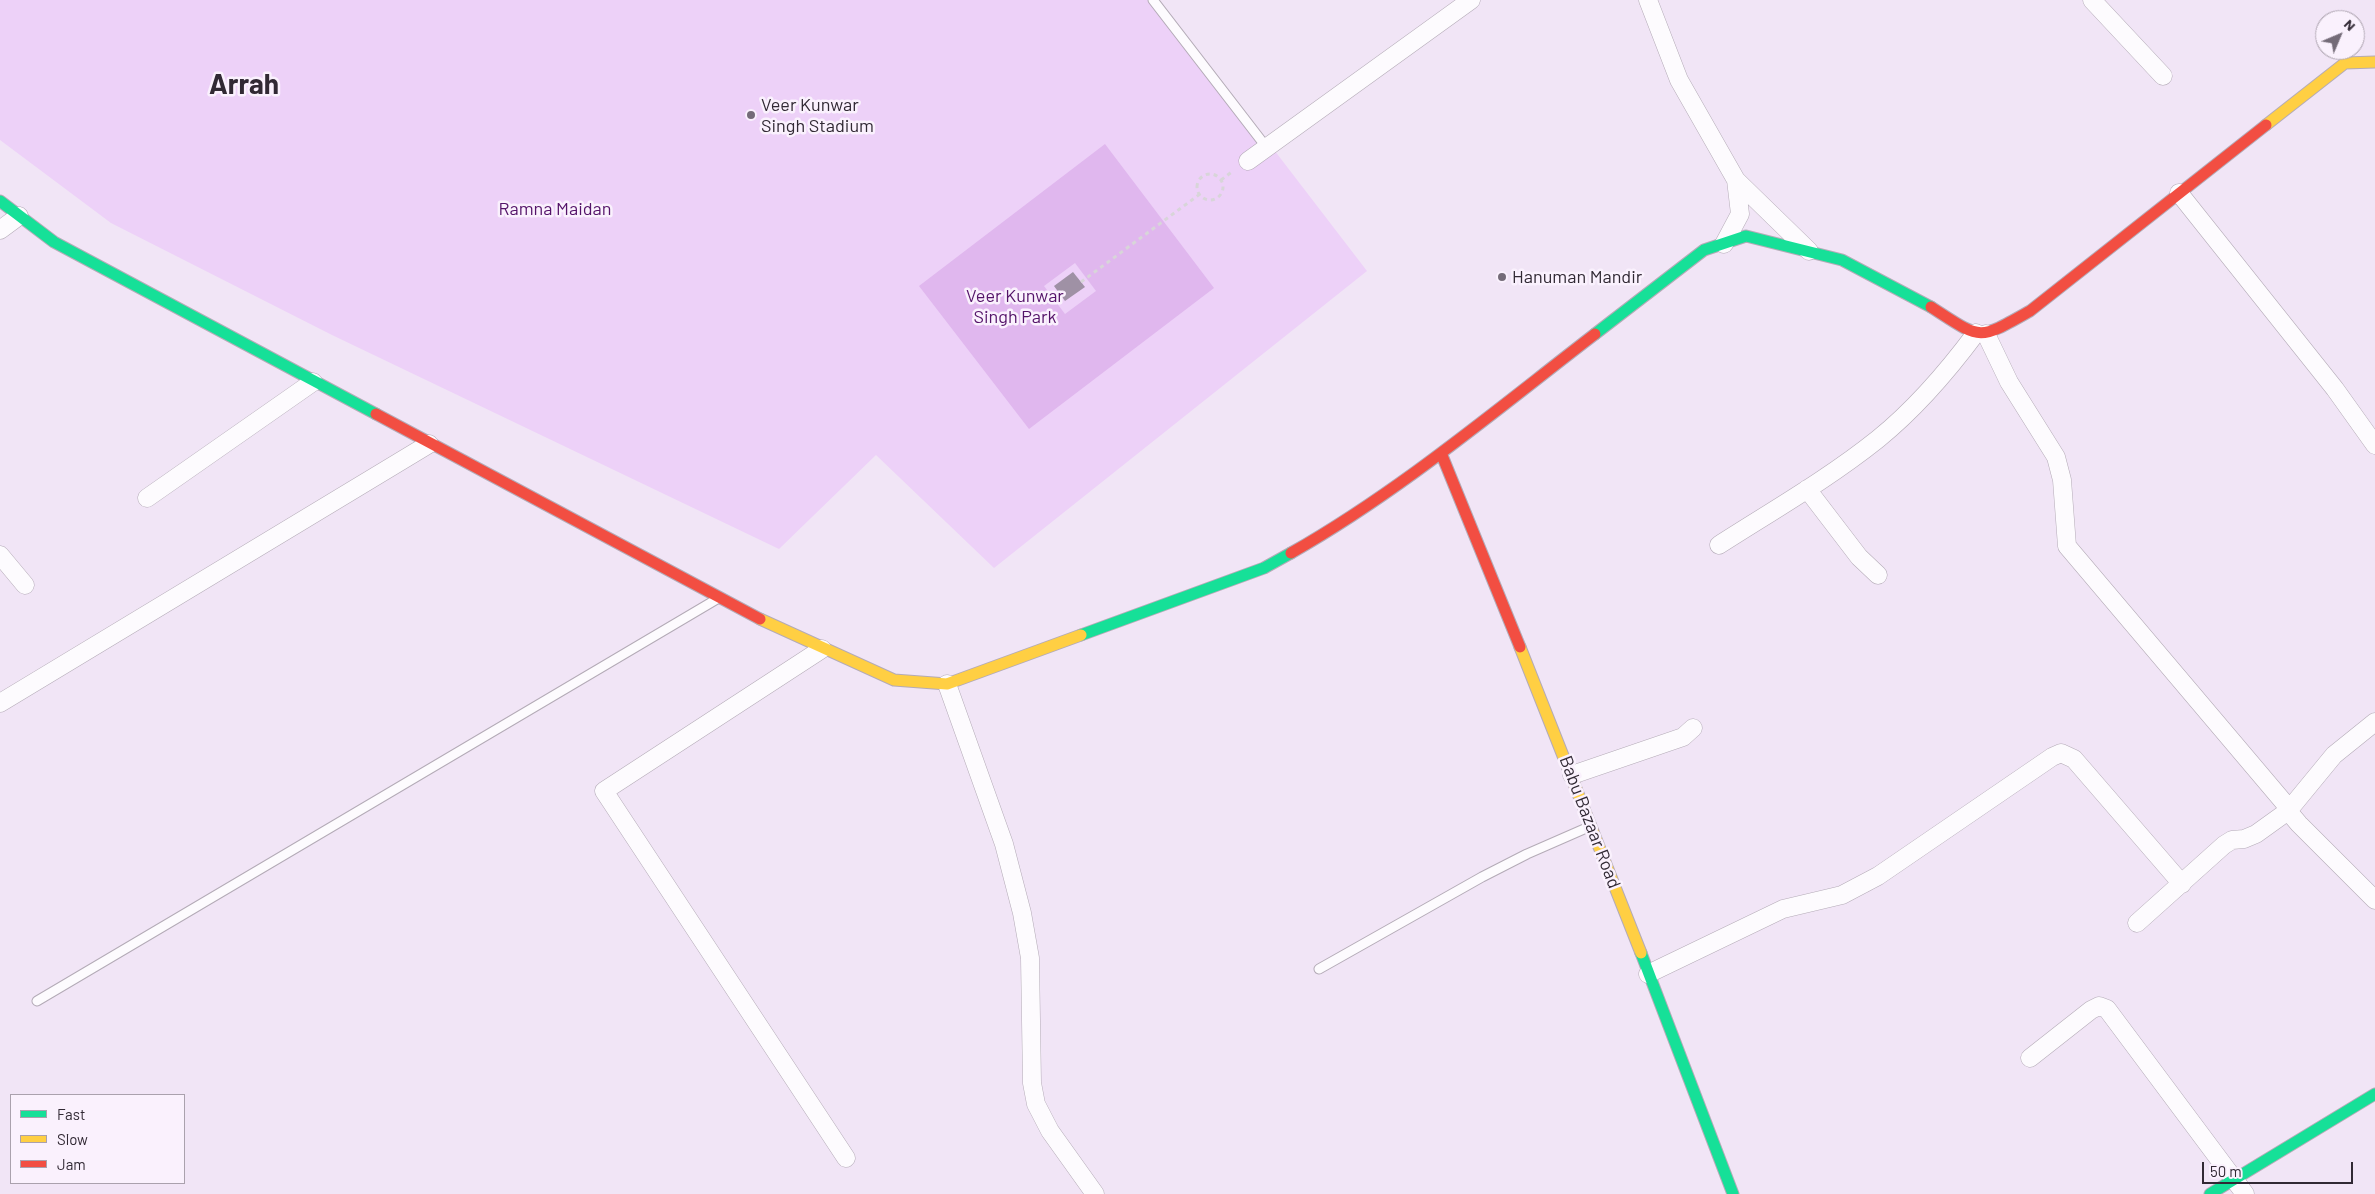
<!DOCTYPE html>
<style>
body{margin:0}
#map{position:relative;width:2375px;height:1194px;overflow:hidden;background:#f1e5f6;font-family:Barlow,sans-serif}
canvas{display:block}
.legend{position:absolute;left:10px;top:1094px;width:175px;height:90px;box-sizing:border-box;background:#faf1fd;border:1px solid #aaa1ad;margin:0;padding:6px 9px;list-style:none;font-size:15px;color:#312934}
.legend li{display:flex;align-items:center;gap:10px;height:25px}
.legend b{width:25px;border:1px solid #aaa1ad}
.north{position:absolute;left:2315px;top:10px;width:50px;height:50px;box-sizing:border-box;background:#faf1fd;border:1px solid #aaa1ad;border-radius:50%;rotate:45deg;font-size:14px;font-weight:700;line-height:20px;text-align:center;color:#312934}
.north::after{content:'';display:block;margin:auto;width:18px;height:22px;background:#746b78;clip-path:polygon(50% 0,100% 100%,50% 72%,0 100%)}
.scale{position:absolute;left:2202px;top:1162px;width:151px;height:22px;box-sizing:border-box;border:2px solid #312934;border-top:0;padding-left:6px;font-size:15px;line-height:18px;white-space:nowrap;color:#312934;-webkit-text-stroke:4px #faf1fd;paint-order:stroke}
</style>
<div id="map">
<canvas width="2375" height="1194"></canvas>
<ul class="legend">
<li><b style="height:6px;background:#16e098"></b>Fast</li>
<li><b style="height:6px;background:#ffcf43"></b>Slow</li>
<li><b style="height:6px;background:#f24e42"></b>Jam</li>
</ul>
<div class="north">N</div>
<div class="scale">50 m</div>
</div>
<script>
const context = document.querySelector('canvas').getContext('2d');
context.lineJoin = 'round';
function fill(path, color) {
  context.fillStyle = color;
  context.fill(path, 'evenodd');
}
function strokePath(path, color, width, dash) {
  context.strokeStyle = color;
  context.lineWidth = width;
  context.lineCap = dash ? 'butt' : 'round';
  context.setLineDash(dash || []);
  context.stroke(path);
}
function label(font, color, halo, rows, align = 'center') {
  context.font = font + ' Barlow,sans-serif';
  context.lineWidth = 5;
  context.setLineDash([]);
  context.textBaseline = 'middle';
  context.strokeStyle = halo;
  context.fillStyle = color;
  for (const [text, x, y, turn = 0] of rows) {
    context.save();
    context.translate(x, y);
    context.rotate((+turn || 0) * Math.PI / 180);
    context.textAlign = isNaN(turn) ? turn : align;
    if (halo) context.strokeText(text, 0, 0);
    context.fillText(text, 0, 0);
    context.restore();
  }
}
const green = new Path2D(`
 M0,0H1159L1367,271L994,568L876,455L779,549L332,335L111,223L0,140Z`);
const water = new Path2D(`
 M1105,144L1214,288L1029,429L919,286ZM1075,263L1096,291L1065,314L1044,286Z`);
const building = new Path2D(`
 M1073,272L1085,287L1065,301L1054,286Z`);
const path = new Path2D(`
 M1197 187a13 13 0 1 1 26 0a13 13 0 1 1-26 0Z
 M1221,180L1233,171
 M1081,282L1200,194`);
const lane = new Path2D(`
 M1153,0L1267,148
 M1319,969L1482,877L1527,854L1591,826
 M37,1001L717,599`);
const street = new Path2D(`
 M1648,0L1679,80L1736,180L1740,214L1724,244
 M2092,0L2163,76
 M1248,161L1471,0
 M1736,180L1809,251
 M2179,193L2335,389L2375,445
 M0,230L19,216
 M1986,334L2009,382L2056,457L2062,480L2067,546L2287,806L2288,811L2299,824L2375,900
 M1807,489L1859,557L1878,575
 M147,498L313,382
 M1719,545C1772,511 1828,479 1878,439C1915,409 1947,372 1976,333
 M0,555L25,585
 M822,649L604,791L846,1158
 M947,684L1004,844L1022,913L1030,958L1032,1083L1036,1104L1050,1131L1095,1194
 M0,703L429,444
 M1572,775L1683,737L1693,728
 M2137,923L2224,845L2232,840L2244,839L2256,834L2288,811L2334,755L2375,722
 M1648,974L1783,909L1842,895L1878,876L2052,757L2061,753L2074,759L2182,884
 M2030,1058L2091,1010L2099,1006L2107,1009L2245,1194`);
const fast = new Path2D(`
 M0,201L54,242L376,414
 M1595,334L1704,250L1746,236L1842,260L1931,307
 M1081,635L1264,568L1291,553
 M1641,953L1733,1194
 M2210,1194L2375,1094`);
const slow = new Path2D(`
 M2266,125L2345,63L2375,62
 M760,619L894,680L947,684L1081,635
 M1520,647L1641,953`);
const jam = new Path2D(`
 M1931,307C1982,340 1977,341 2030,311L2266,125
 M376,414L760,619
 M1441,453L1520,647
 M1291,553C1400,491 1496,410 1595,334`);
const markers = [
 [751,115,5,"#746b78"],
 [1502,277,5,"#746b78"]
];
const poiNames = [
 ["Veer Kunwar",761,105],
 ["Singh Stadium",761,126],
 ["Hanuman Mandir",1512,277]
];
const parkNames = [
 ["Ramna Maidan",555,209],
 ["Veer Kunwar",1015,296],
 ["Singh Park",1015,317]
];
const streetNames = [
 ["Babu Bazaar Road",1590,822,69]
];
const townNames = [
 ["Arrah",244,85]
];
fill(green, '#edd1f8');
fill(water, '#e0b7ee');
fill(building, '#9f91a5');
strokePath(lane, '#b4abb7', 11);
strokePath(street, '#b4abb7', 19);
strokePath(fast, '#b4abb7', 13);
strokePath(slow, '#b4abb7', 13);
strokePath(jam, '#b4abb7', 13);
strokePath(path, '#d8d5d9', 3, [4, 4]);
strokePath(lane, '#fdfbfe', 9);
strokePath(street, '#fdfbfe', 18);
strokePath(fast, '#16e098', 11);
strokePath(slow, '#ffcf43', 11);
strokePath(jam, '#f24e42', 11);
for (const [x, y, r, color] of markers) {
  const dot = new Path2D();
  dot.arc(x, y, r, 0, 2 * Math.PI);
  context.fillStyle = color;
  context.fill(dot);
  strokePath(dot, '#faf1fd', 2);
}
label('18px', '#312934', '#faf1fd', poiNames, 'left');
label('18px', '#541369', '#faf1fd', parkNames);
label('18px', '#312934', '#faf1fd', streetNames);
label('bold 28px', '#312934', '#faf1fd', townNames);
</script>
